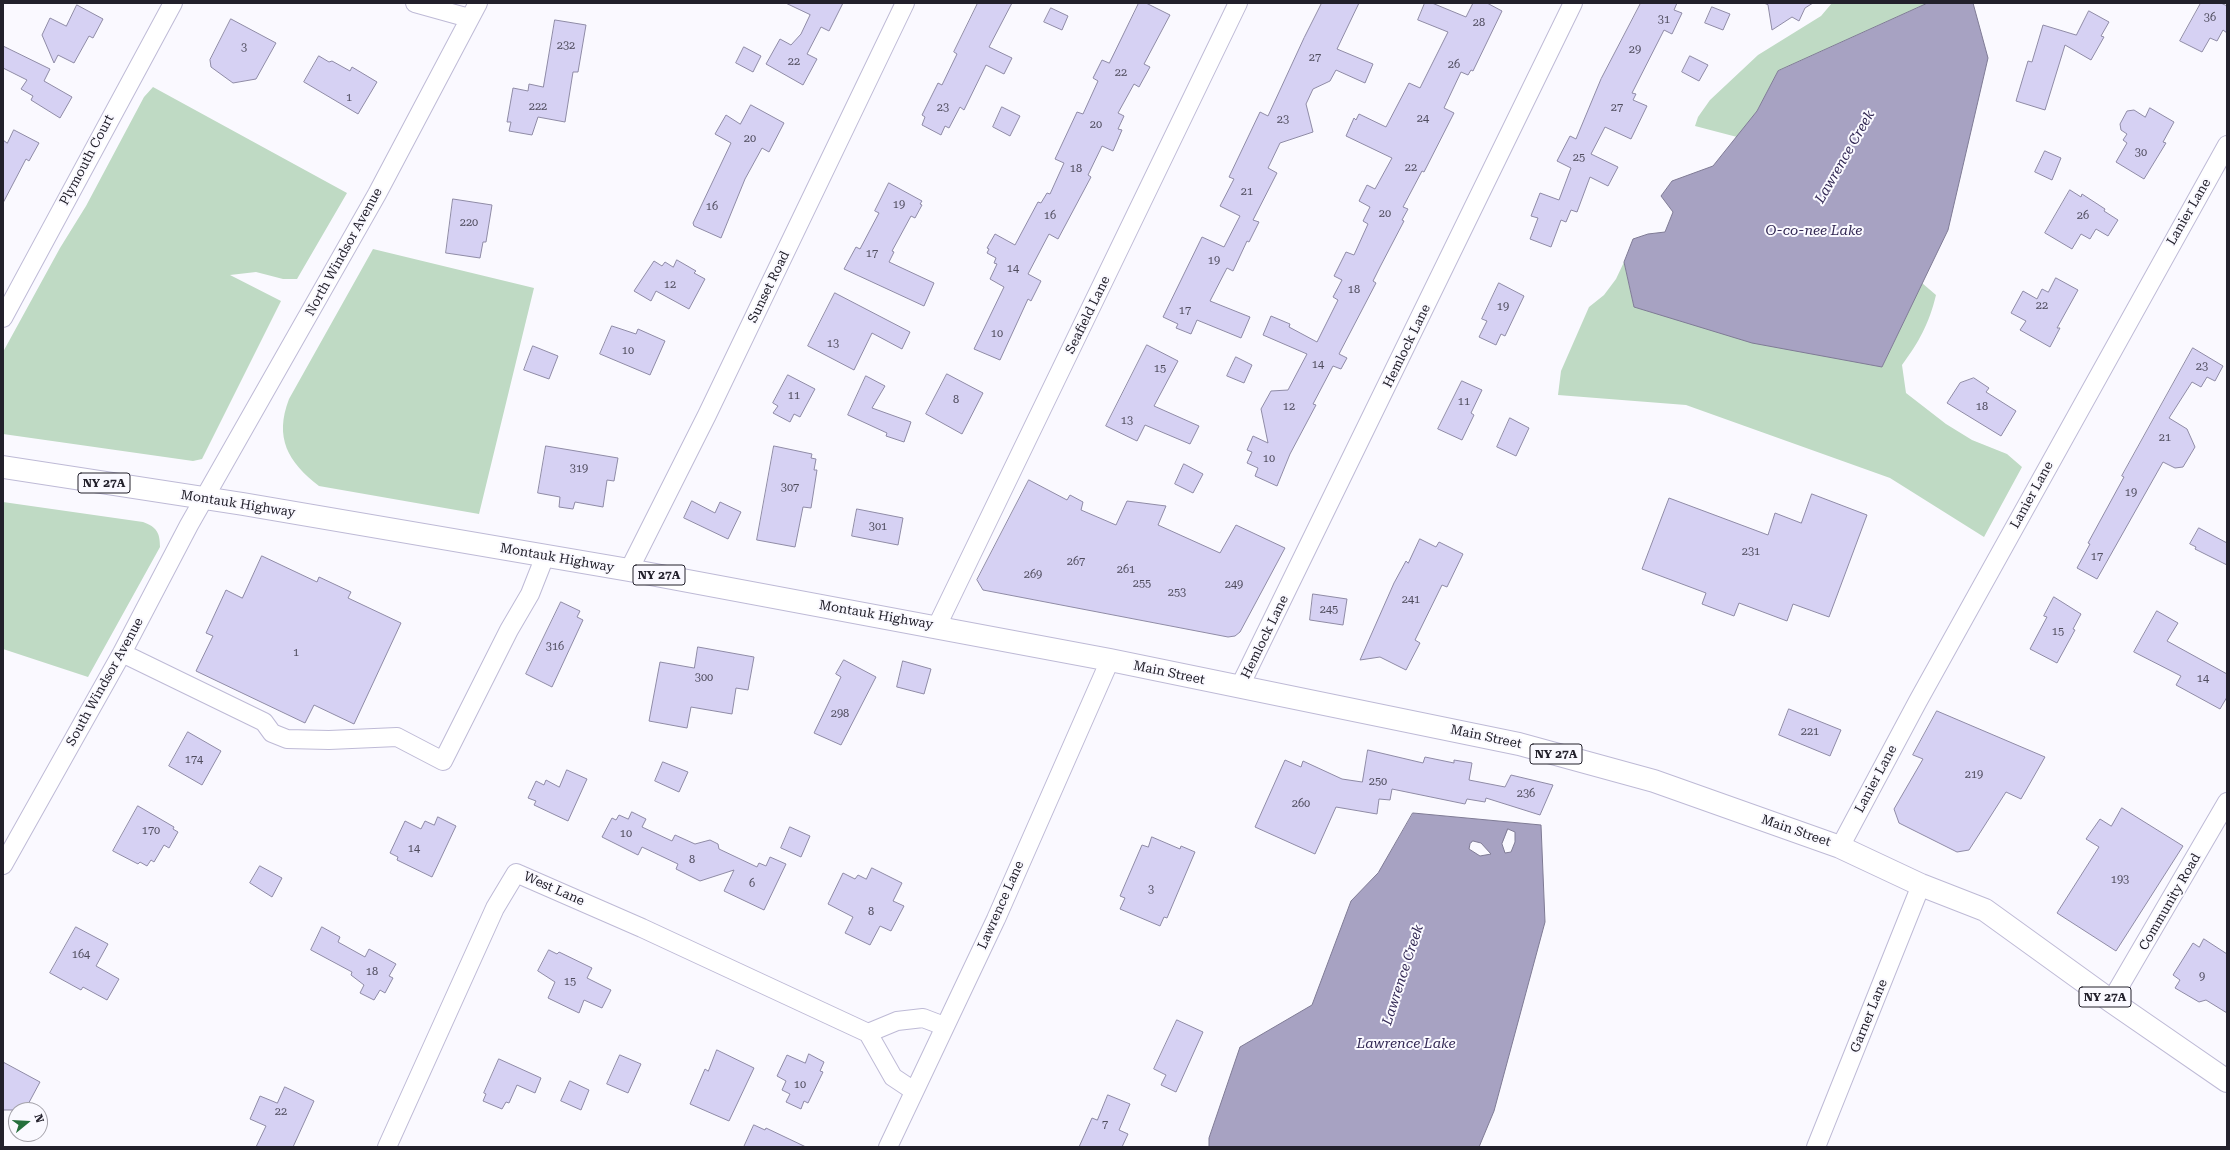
<!DOCTYPE html>
<style>
body{margin:0}
#map{position:relative;width:2230px;height:1150px;overflow:hidden;background:#faf9ff;font-family:"Roboto Serif",serif}
canvas{display:block}
.frame{position:absolute;inset:0;border:4px solid #22202b;pointer-events:none}
.north{position:absolute;left:8px;top:1102px;width:40px;height:40px;box-sizing:border-box;background:#faf9ff;border:1px solid #a4a2aa;border-radius:50%;rotate:72deg;font-size:11px;font-weight:700;line-height:16px;text-align:center;color:#22202b}
.north::after{content:'';display:block;margin:auto;width:14px;height:18px;background:#256f3c;clip-path:polygon(50% 0,100% 100%,50% 72%,0 100%)}
</style>
<div id="map">
<canvas width="2230" height="1150"></canvas>
<div class="frame"></div>
<div class="north">N</div>
</div>
<script>
const context = document.querySelector('canvas').getContext('2d');
context.lineJoin = 'round';
function fill(path, color) {
  context.fillStyle = color;
  context.fill(path, 'evenodd');
}
function strokePath(path, color, width, dash) {
  context.strokeStyle = color;
  context.lineWidth = width;
  context.lineCap = dash ? 'butt' : 'round';
  context.setLineDash(dash || []);
  context.stroke(path);
}
function label(font, color, halo, rows, align = 'center') {
  context.font = font + ' "Roboto Serif",serif';
  context.lineWidth = 4;
  context.setLineDash([]);
  context.textBaseline = 'middle';
  context.strokeStyle = halo;
  context.fillStyle = color;
  for (const [text, x, y, turn = 0] of rows) {
    context.save();
    context.translate(x, y);
    context.rotate((+turn || 0) * Math.PI / 180);
    context.textAlign = isNaN(turn) ? turn : align;
    if (halo) context.strokeText(text, 0, 0);
    context.fillText(text, 0, 0);
    context.restore();
  }
}
const green = new Path2D(`
 M1832,3H1928L1778,71L1757,111L1737,137L1695,126L1698,117L1710,100L1758,55L1821,16Z
 M153,87L347,193L297,279H283L256,272L230,275L281,301L202,459L193,461L3,434V352L60,248L86,206L144,97Z
 M373,249L534,288L479,514L319,486C288,462 274,438 289,399Z
 M1624,262L1634,307L1882,367L1922,283L1936,295C1929,324 1919,342 1902,365L1906,393L1946,424L1972,440L2007,454L2022,467L1984,537L1890,478L1686,405L1558,395L1561,371L1589,307L1604,295L1616,279Z
 M3,502L143,522C157,527 160,533 160,547L88,677L3,649Z`);
const water = new Path2D(`
 M1928,3H1973L1988,58L1948,230L1882,367L1752,343L1634,307L1624,262L1633,239L1648,234L1665,232L1673,212L1661,196L1672,181L1713,166L1757,111L1778,71Z
 M1413,813L1541,825L1545,922L1494,1111L1479,1147H1209V1138L1240,1047L1312,1005L1351,901L1378,873ZM1508,829L1515,832V842L1511,852L1505,853L1502,844ZM1473,841L1481,843L1491,854L1480,856L1469,849L1470,844Z`);
const building = new Path2D(`
 M786,3H843L829,31L821,27L807,54L817,59L803,85L766,64L780,39L791,45L801,34L810,15Z
 M978,3H1012L989,47L1012,58L1004,74L986,65L964,110L960,107L949,128L945,126L941,135L922,125L925,117L922,115L938,83L942,85L957,54L954,52Z
 M1139,3H1146L1170,15L1144,64L1150,67L1139,87L1134,84L1118,113L1124,116L1118,129L1122,130L1113,151L1102,146L1088,175L1091,177L1058,239L1049,234L1028,274L1041,281L1031,301L1028,299L1000,360L974,349L1004,287L990,279L997,264L994,263L996,258L987,253L989,249L987,248L995,234L1015,245L1038,202L1041,203L1047,193L1050,194L1064,163L1055,159L1077,112L1083,114L1098,81L1093,78L1102,60L1109,63Z
 M1322,3H1359L1337,49L1373,64L1365,83L1336,70L1330,81L1313,89L1306,104L1313,132L1280,143L1268,168L1277,173L1253,220L1259,222L1249,242L1247,241L1233,271L1227,268L1210,301L1250,317L1241,338L1197,320L1191,334L1176,328L1178,324L1163,317L1202,237L1224,247L1240,216L1220,206L1234,179L1229,177L1260,112L1268,116L1304,38Z
 M1425,3H1432L1466,17L1473,3H1487L1502,11L1473,71L1471,70L1468,75L1461,72L1444,108L1454,113L1424,172L1422,171L1403,207L1408,209L1402,220L1404,221L1380,267L1373,281L1376,283L1339,354L1347,358L1341,369L1333,366L1313,404L1316,405L1290,454L1277,486L1255,476L1258,468L1247,463L1252,452L1247,450L1253,436L1268,443L1261,409L1271,391L1288,390L1307,354L1263,335L1271,316L1290,324L1289,327L1317,342L1338,300L1333,297L1342,280L1334,276L1346,252L1354,255L1368,224L1363,221L1370,207L1359,201L1367,185L1375,189L1392,158L1346,136L1354,118L1356,120L1359,114L1386,127L1409,83L1420,88L1448,32L1418,20Z
 M1641,3H1677L1674,10L1682,13L1672,34L1664,30L1632,93L1636,94L1633,100L1647,106L1631,139L1605,127L1591,154L1618,167L1608,186L1590,177L1577,212L1571,210L1566,222L1561,220L1551,247L1530,239L1538,218L1531,216L1540,193L1559,200L1571,168L1557,161L1570,136L1576,139L1601,79Z
 M1764,3H1813L1805,8L1799,21L1792,17L1772,30L1768,5Z
 M2201,3H2221L2227,6V33L2223,30L2217,41L2210,38L2202,52L2180,41Z
 M77,5L103,19L93,38L89,36L74,63L58,55L54,63L42,35L50,18L66,26Z
 M1712,7L1730,14L1723,30L1705,23Z
 M1051,8L1068,16L1062,30L1044,22Z
 M2089,11L2109,22L2101,36L2104,37L2091,60L2065,45L2045,110L2016,101L2028,61L2032,62L2043,25L2076,35Z
 M231,19L276,43L256,79L233,83L211,67L210,60Z
 M555,20L586,25L578,72H573L565,122L538,117L532,135L509,131L511,122H507L513,88L528,91L529,84L543,87Z
 M3,46L50,69L44,81L72,97L60,118L31,100L33,96L21,89L27,80L3,68Z
 M744,47L761,56L753,72L736,63Z
 M319,56L329,62L332,61L350,71L352,67L377,82L358,114L304,82Z
 M1690,56L1708,65L1699,81L1682,72Z
 M751,105L784,123L769,152L762,148L745,179L721,238L694,226L693,223L731,143L715,134L726,115L740,124Z
 M1002,107L1020,116L1010,136L993,127Z
 M2150,108L2174,122L2163,142L2166,143L2144,179L2116,162L2127,143L2123,140L2127,134L2121,130L2120,124L2127,111L2134,110L2145,117Z
 M14,130L39,143L29,161L26,159L3,203V140L7,143Z
 M2045,151L2061,158L2052,180L2035,172Z
 M889,183L922,201L920,204L922,205L915,218L911,216L892,251L894,252L889,262L934,283L924,306L844,269L856,247L860,249L879,213L875,211Z
 M2070,190L2081,197L2082,194L2105,209L2104,211L2118,220L2108,236L2096,229L2090,239L2081,234L2072,249L2045,233Z
 M453,199L492,205L486,242H483L480,258L446,253Z
 M677,260L696,271L694,273L705,279L689,309L656,291L651,301L634,291L654,261L662,266L665,262L673,267Z
 M2056,278L2078,290L2057,328H2060L2050,347L2020,330L2026,321L2011,313L2023,291L2037,299L2042,289L2048,292Z
 M1499,283L1524,296L1505,336L1501,334L1496,345L1479,337L1487,321L1482,319Z
 M835,293L910,332L902,349L872,333L854,370L808,346Z
 M612,326L636,334L638,329L665,341L650,375L600,354Z
 M1147,345L1178,361L1154,406L1199,426L1190,444L1145,425L1137,441L1106,426Z
 M533,346L558,356L549,379L524,370Z
 M2193,348L2223,366L2215,381L2207,377L2201,387L2192,382L2169,418L2187,429L2195,447L2183,467L2175,468L2163,462L2097,579L2077,568L2090,544L2088,543L2124,477L2122,476Z
 M1236,357L1252,365L1244,383L1227,376Z
 M947,374L983,393L962,434L926,414Z
 M788,375L815,389L800,417L794,414L790,422L773,413L778,406L773,403Z
 M866,376L885,386L872,408L911,422L904,442L886,436L887,433L848,415Z
 M1974,378L1989,388L1986,392L2016,411L2001,436L1947,403L1960,383Z
 M1462,381L1482,390L1471,413L1474,415L1462,440L1438,429Z
 M1510,418L1529,428L1516,456L1497,447Z
 M546,446L618,458L614,481L607,480L603,507L575,502L573,509L559,507L560,497L538,493Z
 M774,446L812,454L811,458L816,459L814,470H817L811,508L803,507L795,547L757,540Z
 M1184,464L1203,474L1193,493L1175,484Z
 M1029,480L1067,500L1070,495L1083,502L1081,510L1116,525L1127,501L1166,506L1158,525L1220,553L1236,525L1285,548L1240,632L1235,636L1228,637L983,590L977,580Z
 M1812,494L1867,515L1829,617L1793,604L1787,621L1739,603L1734,616L1702,604L1706,593L1642,569L1669,498L1768,535L1775,513L1801,523Z
 M692,501L715,513L720,502L741,512L728,539L684,518Z
 M857,509L903,518L898,545L852,536Z
 M2199,528L2227,543V565L2195,549L2196,547L2190,544Z
 M1420,539L1436,547L1439,542L1463,554L1447,587L1442,585L1415,640L1420,643L1406,670L1380,657L1360,660L1394,583L1406,561L1408,563Z
 M262,556L317,582L319,577L351,592L348,598L401,623L354,724L314,705L305,723L196,671L213,636L206,633L226,590L242,598Z
 M1313,594L1347,599L1343,625L1310,620Z
 M2054,597L2081,614L2073,629L2075,630L2057,663L2030,649L2047,617L2044,616Z
 M561,602L580,611L577,617L583,620L552,687L526,674Z
 M2157,611L2178,623L2167,641L2227,674V697L2220,709L2176,685L2181,676L2134,652Z
 M698,647L754,657L748,690L736,688L732,714L691,707L687,728L649,721L660,662L694,668Z
 M844,660L876,677L841,745L814,733L841,677L836,674Z
 M903,661L931,669L924,694L897,687Z
 M1789,709L1841,730L1830,756L1779,735Z
 M1937,711L2045,757L2021,799L2006,792L1969,850L1957,852L1899,823L1894,809L1923,759L1913,755Z
 M188,732L221,751L202,785L169,766Z
 M1368,750L1423,763L1425,757L1454,763V760L1472,763L1469,780L1505,787L1511,775L1553,785L1540,815L1486,798L1485,802L1467,799L1465,804L1392,789L1390,800L1379,799L1377,814L1336,807L1315,854L1255,827L1285,760L1301,767L1303,761L1342,779L1362,782Z
 M663,762L688,772L679,792L655,781Z
 M567,770L587,779L568,821L534,805L536,801L528,798L536,781L544,785L546,780L559,787Z
 M138,806L174,827L173,829L178,832L169,848L164,845L154,862L151,860L147,866L140,862L138,864L113,851Z
 M2122,808L2183,846L2116,951L2057,913L2099,847L2086,839L2100,819L2111,826Z
 M632,812L646,819L642,827L672,841L675,835L695,844L710,840L718,844L719,849L757,867L759,863L766,866L770,857L786,864L764,910L724,891L734,870L700,881L676,869L678,864L642,847L638,855L602,837L612,818L616,820L619,815L628,819Z
 M438,817L456,826L432,877L397,860L398,857L390,853L405,821L421,829L425,821L434,825Z
 M790,827L810,836L801,857L781,848Z
 M1152,837L1180,849L1181,846L1195,852L1167,918L1164,917L1160,926L1120,909L1125,898L1120,896L1142,845L1148,847Z
 M260,866L282,878L272,897L250,883Z
 M872,868L902,883L893,901L904,906L891,931L880,926L870,945L845,933L853,917L828,904L843,873L855,879L858,875L866,879Z
 M76,927L108,944L96,966L119,979L107,1000L83,987L81,990L50,973Z
 M322,927L340,937L338,942L365,957L369,949L396,964L389,976L393,978L385,993L380,990L374,1000L360,993L364,985L351,975L352,972L311,950Z
 M2204,939L2227,954V1013L2206,1000L2199,1002L2175,988L2180,980L2173,975L2193,943L2199,947Z
 M549,950L557,954L559,952L592,968L587,978L611,990L602,1008L584,1000L579,1013L548,998L555,982L538,971Z
 M1177,1020L1203,1032L1176,1092L1161,1085L1166,1075L1154,1069Z
 M717,1050L754,1068L729,1121L690,1104L705,1069L708,1071Z
 M809,1054L824,1062L820,1071L823,1072L808,1103L804,1101L801,1109L786,1102L790,1094L782,1090L786,1081L777,1076L787,1055L805,1063Z
 M620,1055L641,1064L628,1093L607,1084Z
 M499,1059L541,1078L535,1093L517,1085L509,1103L506,1102L502,1109L483,1101L486,1094L484,1093Z
 M3,1062L40,1082L25,1110H3Z
 M570,1081L589,1090L581,1110L561,1101Z
 M285,1087L314,1101L293,1147H256L266,1126L250,1119L260,1096L277,1103Z
 M1108,1095L1130,1104L1119,1130L1128,1134L1122,1147H1079L1092,1118L1097,1120Z
 M754,1125L765,1130L766,1128L806,1147H744Z`);
const street = new Path2D(`
 M415,3L469,18
 M3,318L173,3
 M629,570L707,415L905,3
 M937,626L1238,3
 M122,653L264,722L272,733L287,739L329,740L397,737L443,761L509,630L530,594L545,556
 M1239,688L1573,3
 M1840,847L1918,701L2227,145
 M3,865L122,653L189,525L377,194L478,3
 M2111,1001L2227,802
 M868,1033L897,1021L923,1018L944,1026
 M387,1147L495,908L516,873L642,928L868,1033L893,1077L914,1091
 M888,1147L996,919L1110,660
 M1816,1147L1921,885`);
const primary = new Path2D(`
 M3,467L243,504L629,570L1110,660L1519,744L1654,781L1840,847L1921,885L1985,910L2111,1001L2227,1081`);
const numberNames = [
 ["36",2210,18],
 ["31",1664,20],
 ["28",1479,23],
 ["232",566,46],
 ["3",244,48],
 ["29",1635,50],
 ["27",1315,58],
 ["22",794,62],
 ["26",1454,65],
 ["22",1121,73],
 ["1",349,98],
 ["222",538,107],
 ["23",943,108],
 ["27",1617,108],
 ["24",1423,119],
 ["23",1283,120],
 ["20",1096,125],
 ["20",750,139],
 ["30",2141,153],
 ["25",1579,158],
 ["22",1411,168],
 ["18",1076,169],
 ["21",1247,192],
 ["19",899,205],
 ["16",712,207],
 ["20",1385,214],
 ["16",1050,216],
 ["26",2083,216],
 ["220",469,223],
 ["17",872,254],
 ["19",1214,261],
 ["14",1013,269],
 ["12",670,285],
 ["18",1354,290],
 ["22",2042,306],
 ["19",1503,307],
 ["17",1185,311],
 ["10",997,334],
 ["13",833,344],
 ["10",628,351],
 ["14",1318,365],
 ["23",2202,367],
 ["15",1160,369],
 ["11",794,396],
 ["8",956,400],
 ["11",1464,402],
 ["12",1289,407],
 ["18",1982,407],
 ["13",1127,421],
 ["21",2165,438],
 ["10",1269,459],
 ["319",579,469],
 ["307",790,488],
 ["19",2131,493],
 ["301",878,527],
 ["231",1751,552],
 ["17",2097,557],
 ["267",1076,562],
 ["261",1126,570],
 ["269",1033,575],
 ["255",1142,584],
 ["249",1234,585],
 ["253",1177,593],
 ["241",1411,600],
 ["245",1329,610],
 ["15",2058,632],
 ["316",555,647],
 ["1",296,653],
 ["300",704,678],
 ["14",2203,679],
 ["298",840,714],
 ["221",1810,732],
 ["174",194,760],
 ["219",1974,775],
 ["250",1378,782],
 ["236",1526,794],
 ["260",1301,804],
 ["170",151,831],
 ["10",626,834],
 ["14",414,849],
 ["8",692,860],
 ["193",2120,880],
 ["6",752,884],
 ["3",1151,890],
 ["8",871,912],
 ["164",81,955],
 ["18",372,972],
 ["9",2202,977],
 ["15",570,982],
 ["10",800,1085],
 ["22",281,1112],
 ["7",1105,1125]
];
const shields = [
 [104,483,52],
 [659,575,52],
 [1556,754,52],
 [2105,997,52]
];
const shieldNames = [
 ["NY 27A",104,483],
 ["NY 27A",659,575],
 ["NY 27A",1556,754],
 ["NY 27A",2105,997]
];
const streetNames = [
 ["Plymouth Court",87,160,-62],
 ["Lanier Lane",2189,212,-60],
 ["North Windsor Avenue",344,252,-61],
 ["Sunset Road",769,287,-64],
 ["Seafield Lane",1088,315,-64],
 ["Hemlock Lane",1407,346,-64],
 ["Lanier Lane",2032,495,-61],
 ["Montauk Highway",238,504,9],
 ["Montauk Highway",557,558,10],
 ["Montauk Highway",876,615,10],
 ["Hemlock Lane",1265,637,-64],
 ["Main Street",1169,673,12],
 ["South Windsor Avenue",105,682,-61],
 ["Main Street",1486,737,12],
 ["Lanier Lane",1876,779,-62],
 ["Main Street",1796,831,19],
 ["West Lane",554,889,24],
 ["Community Road",2170,902,-60],
 ["Lawrence Lane",1001,905,-66],
 ["Garner Lane",1869,1016,-68]
];
const waterNames = [
 ["Lawrence Creek",1845,157,-60],
 ["O-co-nee Lake",1814,231],
 ["Lawrence Creek",1403,975,-72],
 ["Lawrence Lake",1406,1044]
];
fill(green, '#bfdac4');
fill(water, '#a7a2c2');
strokePath(water, '#7f7b95', 1);
fill(building, '#d6d1f3');
strokePath(building, '#8f8ba6', 1);
strokePath(street, '#bebad6', 20);
strokePath(primary, '#bebad6', 24);
strokePath(street, '#fff', 18);
strokePath(primary, '#fff', 22);
label('11px', '#4f4c5d', null, numberNames);
for (const [x, y, w] of shields) {
  const box = new Path2D();
  box.roundRect(x - w / 2, y - 10, w, 20, 3);
  context.fillStyle = '#faf9ff';
  context.fill(box);
  strokePath(box, '#22202b', 1);
}
label('bold 12px', '#22202b', null, shieldNames);
label('13px', '#22202b', '#faf9ff', streetNames);
label('italic 14px', '#302652', '#faf9ff', waterNames);
</script>
